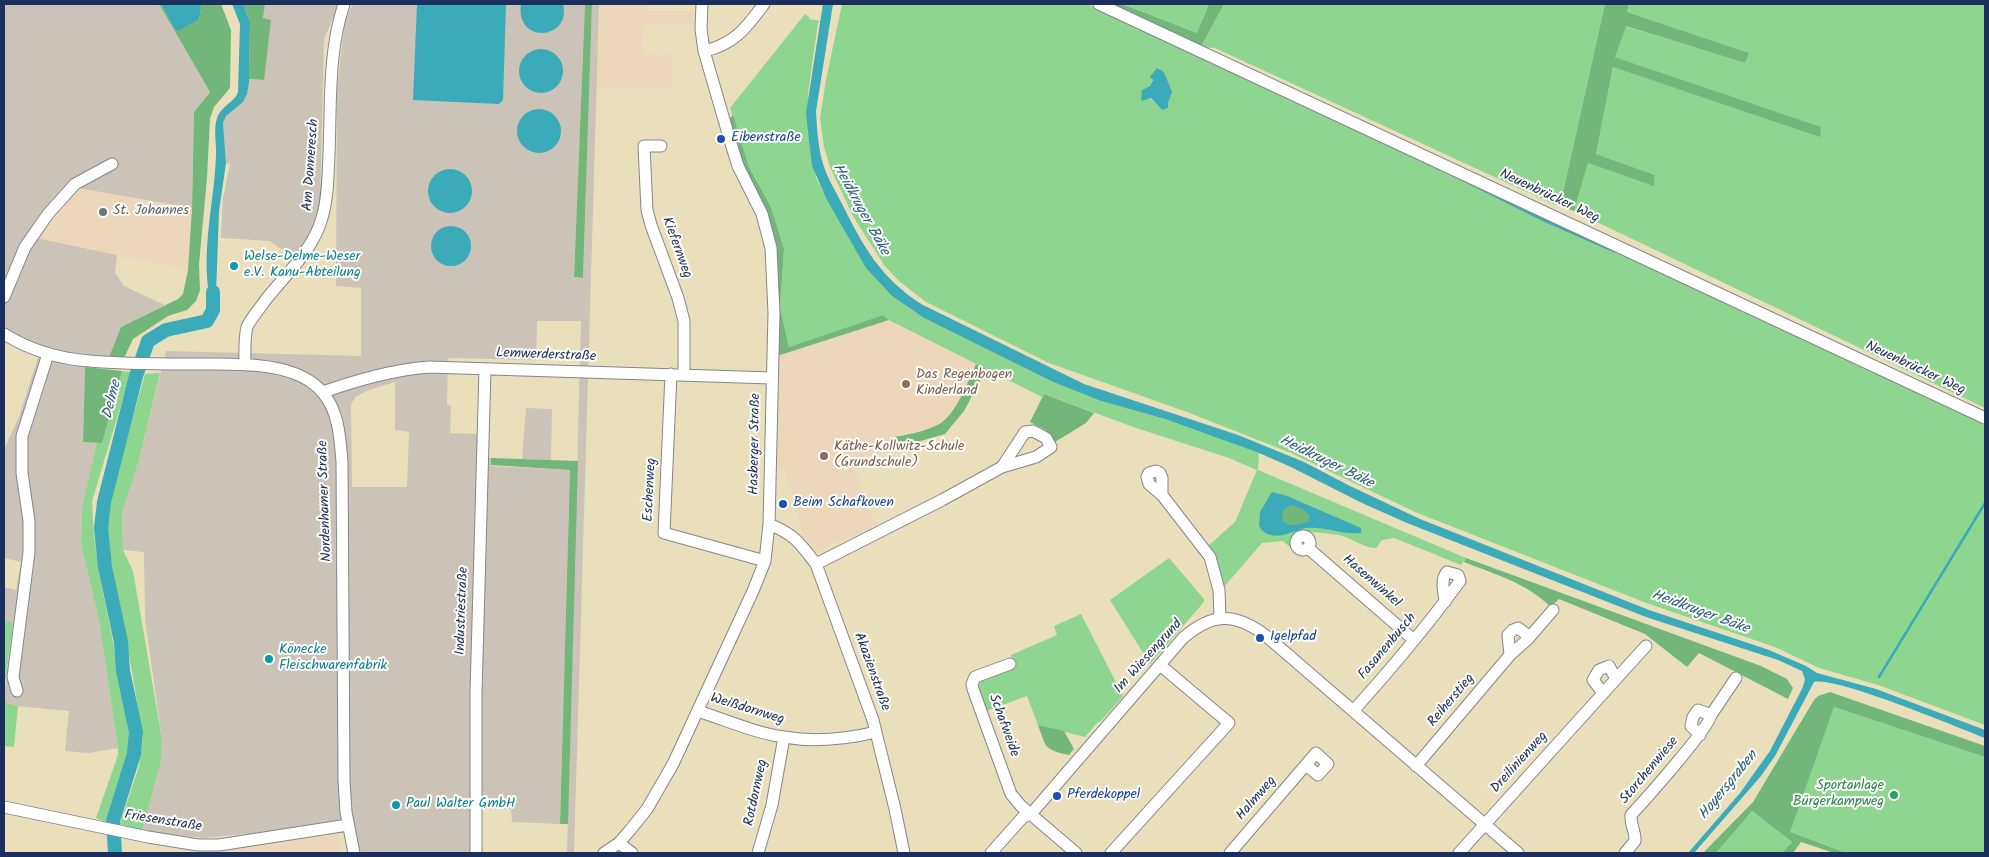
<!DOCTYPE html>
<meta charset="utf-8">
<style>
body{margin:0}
#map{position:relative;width:1989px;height:857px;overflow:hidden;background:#eadfbb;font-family:Kalam,sans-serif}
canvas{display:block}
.frame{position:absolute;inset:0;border:5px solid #1b2f5e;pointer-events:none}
</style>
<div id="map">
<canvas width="1989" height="857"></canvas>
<div class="frame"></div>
</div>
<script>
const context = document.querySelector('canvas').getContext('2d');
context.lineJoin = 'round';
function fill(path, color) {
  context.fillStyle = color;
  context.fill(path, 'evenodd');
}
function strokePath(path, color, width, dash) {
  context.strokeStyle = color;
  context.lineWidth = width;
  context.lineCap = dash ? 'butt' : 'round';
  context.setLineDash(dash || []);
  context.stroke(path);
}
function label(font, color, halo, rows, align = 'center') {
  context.font = font + ' Kalam,sans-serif';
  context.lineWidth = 4;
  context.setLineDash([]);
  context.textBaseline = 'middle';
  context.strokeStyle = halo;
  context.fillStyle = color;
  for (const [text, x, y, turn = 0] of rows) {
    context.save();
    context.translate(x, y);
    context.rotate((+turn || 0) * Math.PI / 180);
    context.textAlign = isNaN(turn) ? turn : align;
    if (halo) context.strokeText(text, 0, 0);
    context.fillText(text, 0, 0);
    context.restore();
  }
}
const built = new Path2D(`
 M599,4H647L648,11H694V24H643L642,54L671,55V88H597Z
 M78,188L192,208L188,270L35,238L52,215Z
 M889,320L976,364L961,397L942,423L920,431L889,438L893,449L852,462L877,526L815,552L803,534L784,468L776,469L777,356Z
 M338,834L340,853H178L180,851L207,852Z`);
const industrial = new Path2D(`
 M4,4H159L210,92L194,112L192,208L78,188L52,215L36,238L117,255L115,273L124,286L165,305L121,327L109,357H85L83,442H97L82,507L81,544L99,620L118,748L89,753L65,751L69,711L18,706L7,703L4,697L13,623L4,620V587L16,590L21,562L4,558V449L19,417L41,348L4,331Z
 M265,4H339L324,39L320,203L315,223L309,235L293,258L270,241L221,238L223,198L230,164L226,163L223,123L226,116L243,102L247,94L249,79L263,80L271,20L263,19Z
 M353,4H585L574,277L583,278L592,4H599L574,853H567L581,321H537L536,360L448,358L447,405L451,406L450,433L480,434V457L491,458V466L570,470L560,824L512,822L511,809H479V853H351L346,825L203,838L142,831L161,761L162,739L145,619L144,552L123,550L122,513L139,460L166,351L361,356V288L336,286L337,90L345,20ZM395,382V430L409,432L407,487H352L351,405L355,397L369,390Z
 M526,408L552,409L551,460L522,459Z`);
const green = new Path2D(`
 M842,4H1087L1985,424V725L1878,685L1819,668L1775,647L1649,604L1415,512L1291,453L1187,412L1049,363L926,302L899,281L884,265L853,216L830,167L824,147L820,118L826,80ZM1157,68L1164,72C1170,89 1175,94 1162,110L1142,90L1150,86Z
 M1128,4H1209L1197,33L1127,6Z
 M1224,4H1605L1560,206L1553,204L1215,48L1201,47Z
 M1629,4H1985V408L1574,211L1588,163L1654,185L1655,175L1596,154L1613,67L1820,136V127L1615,57L1625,26L1745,63L1749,53L1627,12Z
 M805,14L809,17V19L820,21L818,23L808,93L816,178L866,268L892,296L924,318L1053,382L1101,401L1165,419L1259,453L1258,470L1466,558L1461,565L1394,538L1382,540L1376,548C1365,548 1354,540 1343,536C1336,534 1301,530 1296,534C1292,537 1292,544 1291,548L1283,541L1262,543L1223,588L1215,555L1208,546L1235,522L1257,470L1229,458L1136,428L1044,394L1042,397L889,320L883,315L789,347L780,308L784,249L771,207L749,167L730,108Z
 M122,371L131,372L92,501L94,537L101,583L114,646L118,682L131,730L129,754L106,822L96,818L118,755V748L99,620L81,544L82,507L97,442H102Z
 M160,373L139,460L122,513L123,550L133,571L162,739L161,761L142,831L120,824L139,766L143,738L127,642L105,532L111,494L145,374Z
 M1169,558L1204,599V602L1150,664L1110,600Z
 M1081,614L1123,696L1101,721L1098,722L1085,737L1038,725L1027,696L986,711L978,688L981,681L1016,668L1011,655L1057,635L1054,626Z
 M4,620L13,623L4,691Z
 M4,697L7,703L18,706L14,747L4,746Z
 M1834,707L1985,757V853H1846L1789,832Z
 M1752,811L1792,842L1782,853H1716Z`);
const forest = new Path2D(`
 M159,4H161L174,28L199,19L202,4H221L231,30L230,88L214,107L210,119L207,178L199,264L200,290L196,301L187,310L168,316L133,339L124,358L109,357L121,327L178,299L183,294L188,270L192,208L194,112L210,92Z
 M243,4H265L263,18L271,20L264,80L249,79L250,22Z
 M585,4H592L583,278L574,277Z
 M1110,4H1122L1197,33L1209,4H1224L1201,47Z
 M1605,4H1629L1627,12L1749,53L1745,63L1626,26L1615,57L1821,127L1820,137L1613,67L1596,154L1655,175L1654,186L1588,163L1574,211L1560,206Z
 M733,115L749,167L771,207L784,249L780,308L789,347L883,315L889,320L777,356L776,247C770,218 755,195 745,168C739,152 734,135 729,119Z
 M976,364L986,369L964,411L945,434L893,449L889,438C905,435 926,432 941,423C956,413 969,380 976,364Z
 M85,367L122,371L102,443L83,442Z
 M1044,394L1094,413L1086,423L1055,442L1046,430L1030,422Z
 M491,458L578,461L568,824H560L570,470L491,465Z
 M1291,505L1302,509L1309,515V521C1298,525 1291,528 1282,520L1284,509Z
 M1466,558L1761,666L1787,679L1793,688L1788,699L1699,653L1687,667L1645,634L1559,599L1551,607C1526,583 1495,574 1464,562Z
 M1830,692L1985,746V757L1834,707L1790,832L1846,853H1834L1801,842L1793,853H1782L1792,842L1752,811L1716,853H1703L1753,802L1814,700L1818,696Z
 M1038,725L1064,731L1074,749L1069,755C1044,750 1046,747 1038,725Z`);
const water = new Path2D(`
 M161,4H202L199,19L178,31L174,28Z
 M232,4H243L250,22L249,82L247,94L243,102L226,116L223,123L226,163L219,211L216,294L213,310C198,262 214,206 216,157C217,145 213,130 217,118C222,105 235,102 238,92L240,24Z
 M417,4H506L503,100L499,104L413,100Z
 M521,4H563C572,40 515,45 521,4Z
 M823,4H833L816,111C817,128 818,147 823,164C827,177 835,190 841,202C863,246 880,278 923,305L1084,384L1238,435L1304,462L1350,486L1420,519L1649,610L1769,650L1806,666L1817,673L1876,689L1985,730V738C1957,727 1835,676 1814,682L1775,756L1761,776L1694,853H1688L1740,793L1770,751L1803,687L1805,679L1802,671L1778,660L1646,617L1407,523L1362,503L1291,467L1259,453L1165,419L1101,401L1053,382L924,318L892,296L866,268L827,200L812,166L806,113Z
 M519 71a22 22 0 1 1 44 0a22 22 0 1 1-44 0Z
 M1157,68L1164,72L1172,92L1168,103V108L1162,110L1151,98L1141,101L1142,90L1150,86L1153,80L1150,77Z
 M517 131a22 22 0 1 1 44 0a22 22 0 1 1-44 0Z
 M428 191a22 22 0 1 1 44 0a22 22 0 1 1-44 0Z
 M431 246a20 20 0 1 1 40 0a20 20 0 1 1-40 0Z
 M1272,492L1287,496L1361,528V533C1342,535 1324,526 1306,528C1295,530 1283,538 1271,535C1266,534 1262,531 1259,526L1260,512ZM1291,505L1302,509L1309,515V521C1298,525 1291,528 1282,520L1284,509Z`);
const stream = new Path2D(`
 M1461,179L1541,219L1614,251
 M1879,677L1985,503`);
const river = new Path2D(`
 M115,853L113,821L134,754L136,732L123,671L121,642L105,567L101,528L104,502L136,376L148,341L166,330L207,321L213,310V292`);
const minor = new Path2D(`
 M1099,4L1985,418
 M704,51C735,44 746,28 764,4
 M661,146H644L647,210L651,225L678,298L684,321V375
 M4,297L25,247L48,214L75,184L112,164
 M4,334C30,350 60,359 90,361C122,364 154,364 186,364C227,365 295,358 323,393C339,412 340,438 342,462L344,781L346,812L354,853
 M245,365C245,353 244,339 247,327C251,318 259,310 264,302C284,276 313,251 322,218C328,198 328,175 329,154C331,104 328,52 344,4
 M671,374L664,533L765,561
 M323,392C358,380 392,370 429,367L772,378
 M1162,495L1149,484L1147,477L1149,473L1156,471L1160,473L1162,478V495L1210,557L1219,590L1220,618
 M769,524C795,535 799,542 816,564L873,720L895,809L904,853
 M1296 543a7 7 0 1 1 14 0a7 7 0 1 1-14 0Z
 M1308,548L1414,640
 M816,564L942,500L1002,467L1025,432L1033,431L1046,438L1051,447L1036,457L1002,467
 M1527,640L1553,610
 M1010,664L975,677L972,684L973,689L1011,794L1021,806L1076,853
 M1616,679L1646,646
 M17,691L13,677L29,552V521L22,473V436L48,354
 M1354,710C1391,669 1427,626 1460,581L1458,575L1447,572C1440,580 1444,591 1445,602
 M698,711C726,720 755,733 784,737C813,742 847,739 876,732
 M1711,715L1736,678
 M1416,766L1510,655L1527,640L1526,634L1518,628L1513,630L1508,635L1510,655
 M4,807L148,837L198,845H219L348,825
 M619,843L632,853
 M476,853V694L485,369
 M604,853L619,843L631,829L647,809L673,764L753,591L765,561L769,524L774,313L771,248L762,214L738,166L729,137L704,51L701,29L702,4
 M758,853L772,805L784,737
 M991,853L1023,817L1031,814L1183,638C1212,613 1234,612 1265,635L1518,853
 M1111,853L1229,723L1160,665
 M1230,853L1316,753L1328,764L1318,775L1306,765
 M1459,853L1616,679L1609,666L1599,670L1593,680L1603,693
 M1625,853L1635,841C1636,832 1630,825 1631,815C1644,801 1710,727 1711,715L1698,710L1693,717L1691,726L1700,735`);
const markers = [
 [721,139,5,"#1a4fb4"],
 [103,212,5,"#6b7280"],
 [234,266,5,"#0f9aa8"],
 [906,384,5,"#8d6e63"],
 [824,456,5,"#8d6e63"],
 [783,504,5,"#1a4fb4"],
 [1260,638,5,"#1a4fb4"],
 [269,659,5,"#0f9aa8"],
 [1894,795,5,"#2e9e5b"],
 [1057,796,5,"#1a4fb4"],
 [396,805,5,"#0f9aa8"]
];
const transitNames = [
 ["Eibenstraße",731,139],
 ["Beim Schafkoven",793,504],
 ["Igelpfad",1270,638],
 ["Pferdekoppel",1067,796]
];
const streetNames = [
 ["Am Donneresch",312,165,-86],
 ["Neuenbrücker Weg",1549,197,25],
 ["Kiefernweg",676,248,70],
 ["Lemwerderstraße",546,356,2],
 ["Neuenbrücker Weg",1915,369,25],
 ["Hasberger Straße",756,444,-89],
 ["Eschenweg",651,490,-87],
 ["Nordenhamer Straße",326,501,-92],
 ["Hasenwinkel",1371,582,41],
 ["Industriestraße",463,611,-88],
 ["Fasanenbusch",1388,647,-50],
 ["Im Wiesengrund",1149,657,-48],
 ["Akazienstraße",871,672,70],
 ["Reiherstieg",1452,701,-50],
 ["Weißdornweg",747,710,17],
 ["Schafweide",1003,726,70],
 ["Dreilinienweg",1520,763,-48],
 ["Storchenwiese",1650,771,-50],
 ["Rotdornweg",757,793,-78],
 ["Halmweg",1257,799,-49],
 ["Friesenstraße",163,822,9]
];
const worshipNames = [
 ["St. Johannes",113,212]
];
const cultureNames = [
 ["Welse-Delme-Weser",244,258],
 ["e.V. Kanu-Abteilung",244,274],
 ["Könecke",279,651],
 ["Fleischwarenfabrik",279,667],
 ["Paul Walter GmbH",406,805]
];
const educationNames = [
 ["Das Regenbogen",916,376],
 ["Kinderland",916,392],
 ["Käthe-Kollwitz-Schule",834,448],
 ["(Grundschule)",834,464]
];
const leisureNames = [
 ["Sportanlage",1884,787],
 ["Bürgerkampweg",1884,803]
];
const waterNames = [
 ["Heidkruger Bäke",860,210,61],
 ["Delme",113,400,-76],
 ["Heidkruger Bäke",1326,463,26],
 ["Heidkruger Bäke",1700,613,20],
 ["Hoyersgraben",1729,786,-51]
];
fill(built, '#ecd7ba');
fill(industrial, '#cbc2b8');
fill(green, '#8ed58f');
fill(forest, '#72b67a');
fill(water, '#3baab9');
strokePath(stream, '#3baab9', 2.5);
strokePath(river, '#3baab9', 14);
strokePath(minor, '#82878c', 13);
strokePath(minor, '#fff', 11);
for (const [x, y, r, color] of markers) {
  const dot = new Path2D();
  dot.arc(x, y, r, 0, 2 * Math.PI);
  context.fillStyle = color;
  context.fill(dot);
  strokePath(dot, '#fdfcf7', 2);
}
label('14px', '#164399', '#fdfcf7', transitNames, 'left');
label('14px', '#1b2f5e', '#fdfcf7', streetNames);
label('14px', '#5b616d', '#fdfcf7', worshipNames, 'left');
label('14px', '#0d838f', '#fdfcf7', cultureNames, 'left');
label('14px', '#785e54', '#fdfcf7', educationNames, 'left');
label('14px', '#27864d', '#fdfcf7', leisureNames, 'right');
label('italic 15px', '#286082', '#fdfcf7', waterNames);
</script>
